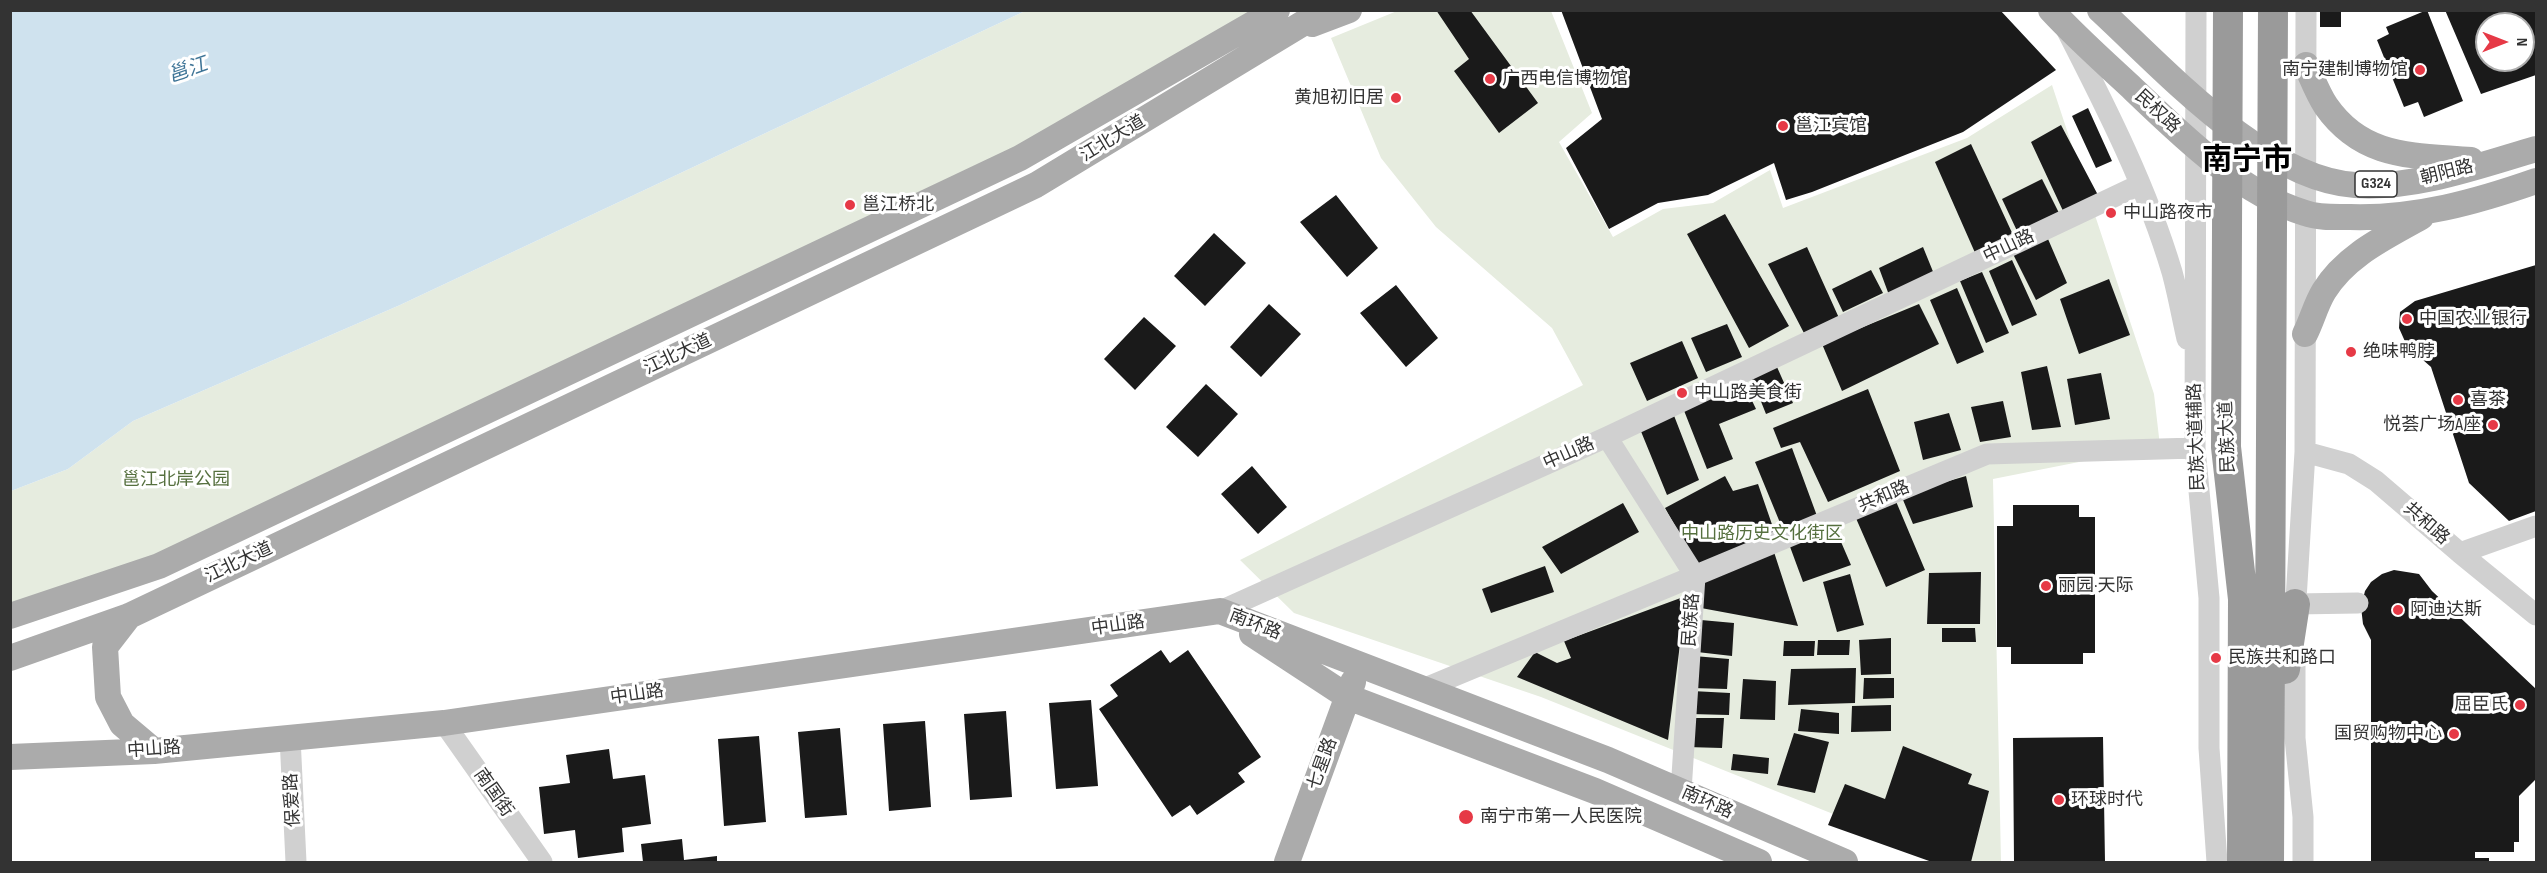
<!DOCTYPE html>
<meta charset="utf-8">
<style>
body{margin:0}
#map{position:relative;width:2547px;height:873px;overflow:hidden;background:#fff;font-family:"Sofia Sans Condensed",sans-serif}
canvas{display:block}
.frame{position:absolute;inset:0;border:12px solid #333;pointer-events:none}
.north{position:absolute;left:2475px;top:12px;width:60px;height:60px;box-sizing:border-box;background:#fff;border:2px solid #adadad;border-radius:50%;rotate:90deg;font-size:16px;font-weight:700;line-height:24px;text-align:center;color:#333}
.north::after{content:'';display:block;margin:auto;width:21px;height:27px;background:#e63946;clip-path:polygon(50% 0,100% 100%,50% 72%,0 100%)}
</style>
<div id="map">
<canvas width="2547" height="873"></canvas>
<div class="frame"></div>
<div class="north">N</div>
</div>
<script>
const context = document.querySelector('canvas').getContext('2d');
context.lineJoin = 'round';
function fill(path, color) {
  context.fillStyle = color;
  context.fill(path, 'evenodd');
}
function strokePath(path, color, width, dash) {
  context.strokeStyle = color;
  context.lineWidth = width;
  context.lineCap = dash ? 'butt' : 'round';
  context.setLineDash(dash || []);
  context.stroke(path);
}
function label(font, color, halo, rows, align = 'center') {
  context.font = font + ' "Sofia Sans Condensed","Noto Sans SC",sans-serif';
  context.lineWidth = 6;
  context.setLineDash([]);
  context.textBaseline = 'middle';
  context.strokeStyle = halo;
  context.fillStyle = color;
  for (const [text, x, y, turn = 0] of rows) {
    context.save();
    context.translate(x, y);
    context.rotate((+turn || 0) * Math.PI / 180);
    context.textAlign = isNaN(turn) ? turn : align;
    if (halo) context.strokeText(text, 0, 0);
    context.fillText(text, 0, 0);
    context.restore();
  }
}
const green = new Path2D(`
 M1025,11H1277L1020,158L159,566L11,616V491L68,469L133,421L400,305Z
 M1397,11H1551L1592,113L1559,142L1613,237L1663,209L1713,203L1770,170L1783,208L1967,138L2052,85L2154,394L2160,446L1993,479L2001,862H1953L1541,697L1294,613L1240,560L1583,385L1552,328L1436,227L1381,158L1331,38Z`);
const water = new Path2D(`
 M11,10H1025V11L400,305L133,421L68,469L11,491Z`);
const building = new Path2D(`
 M1436,10H1470L1538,103L1499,133L1454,71L1469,59Z
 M1561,10H2000L2056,70L1963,132L1812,192L1786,200L1774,163L1708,195L1658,203L1609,229L1566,148L1602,119Z
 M2320,10H2341V27H2320Z
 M2427,10L2463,101L2424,117L2418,102L2404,107L2377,40L2389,34L2386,27Z
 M2445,10H2536V75L2481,94ZM2487,24H2523V60H2487Z
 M2088,108L2112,161L2096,168L2072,116Z
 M2061,125L2099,197L2064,213L2031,142Z
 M1971,144L2014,237L1976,255L1935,162Z
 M2042,179L2060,215L2018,233L2002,199Z
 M1336,195L1378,248L1347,277L1300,222Z
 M1725,214L1789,326L1749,348L1687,234Z
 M1214,233L1246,263L1205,306L1174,276Z
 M2048,239L2067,283L2036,300L2013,254Z
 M1807,247L1839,318L1805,335L1768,264Z
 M1923,247L1934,274L1889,295L1879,268Z
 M2012,260L2037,315L2012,326L1989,271Z
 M2536,265V511L2509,521L2469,483L2431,367L2407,346L2399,328L2400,312L2415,301Z
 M1871,270L1883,293L1843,312L1832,289Z
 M1982,272L2009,333L1986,343L1960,281Z
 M2109,279L2130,335L2079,354L2060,299Z
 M1396,285L1438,338L1406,367L1360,313Z
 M1957,288L1984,352L1957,364L1930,300Z
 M1269,304L1301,334L1261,377L1230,347Z
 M1919,304L1939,344L1842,391L1822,344Z
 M1144,317L1176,346L1135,390L1104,359Z
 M1727,324L1742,357L1706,372L1691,338Z
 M1682,341L1698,378L1647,401L1630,363Z
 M2047,366L2061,427L2032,430L2021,372Z
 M1777,367L1793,403L1766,414L1752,379Z
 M2101,373L2110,419L2075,425L2067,379Z
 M1743,382L1756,409L1719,424L1733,459L1707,469L1683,408Z
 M1206,384L1238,414L1198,457L1166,427Z
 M1868,389L1900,471L1828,502L1800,442L1781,448L1773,428Z
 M2003,401L2011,437L1980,442L1971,407Z
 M1673,413L1699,480L1667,495L1640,429Z
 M1949,413L1961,450L1923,460L1914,422Z
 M1792,448L1817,516L1783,530L1755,462Z
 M1252,466L1287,507L1258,534L1221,494Z
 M1725,476L1733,491L1758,484L1776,536L1699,568L1665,508Z
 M1966,476L1973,507L1913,524L1901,495Z
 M1895,499L1925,570L1886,587L1855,516Z
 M1623,503L1639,532L1561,574L1542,547Z
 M2013,505H2079V517H2095V653H2083V664H2011V647H1997V526H2013Z
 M1835,528L1851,565L1803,582L1789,544Z
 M1774,552L1798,626L1701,608L1703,583Z
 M1545,566L1554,592L1491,613L1482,589Z
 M2394,570L2419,574L2432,591L2536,689V779L2519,796V842H2514V852H2475V858H2489V862H2371V640L2363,624L2361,607L2365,591L2371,582L2382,574Z
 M1981,572L1980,624H1927L1929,573Z
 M1850,574L1864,625L1837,632L1823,582Z
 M1686,596L1668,740L1517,677L1535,652L1557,663L1571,658L1564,641Z
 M1701,620L1734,623L1732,656L1697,652Z
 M1942,628H1975L1976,642H1942Z
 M1891,638V674L1861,675L1859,640Z
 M1818,640H1850L1849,655H1817Z
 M1784,641H1815L1814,656H1783Z
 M1161,650L1170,663L1188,650L1261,757L1238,773L1245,782L1197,815L1190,805L1172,817L1099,709L1118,696L1110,685Z
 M1694,656L1729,659L1727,689L1691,688Z
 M1856,668L1855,703L1788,705L1791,669Z
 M1864,678H1894V698L1863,699Z
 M1743,679L1776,681L1775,720L1740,719Z
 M1692,691L1730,693L1729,715L1690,714Z
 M1091,700L1098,786L1056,789L1049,703Z
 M1891,705V731L1851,732L1852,706Z
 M1801,709L1839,713V734L1798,731Z
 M1006,711L1012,797L970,800L964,714Z
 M1690,718H1724L1722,748L1687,747Z
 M925,721L931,807L889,811L883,724Z
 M840,728L847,815L805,818L798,732Z
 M1794,733L1829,742L1815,793L1777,785Z
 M759,736L766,822L724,826L718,739Z
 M2103,737L2105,862H2014L2013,738Z
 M1903,746L1972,774L1968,784L1989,791L1971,862H1932L1828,825L1845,784L1885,799Z
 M609,749L613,779L645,775L651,824L622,828L624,852L578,858L575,830L544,834L539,787L570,783L566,755Z
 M1733,754L1769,758L1768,774L1731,770Z
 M682,839L684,860L717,856V862H643L641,844Z`);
const minor = new Path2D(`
 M2196,10L2195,448L2209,598V748L2217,862
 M2067,31C2107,109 2147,188 2172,272C2178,294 2182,317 2187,339
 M1607,437L1695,576L1681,791
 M2305,452L2349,464L2376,481L2460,553L2536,615
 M2460,553L2536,526
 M2295,604L2358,603
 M1220,611L1607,437L2139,185
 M2295,616L2305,452L2306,10
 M2295,651V738L2303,817V862
 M1423,689L1987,454L2195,448
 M444,723L542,862
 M290,737L296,862`);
const major = new Path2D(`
 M2051,10C2076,37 2103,61 2130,86C2178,132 2240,194 2305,213C2319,218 2335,217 2350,217C2415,219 2476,202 2536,181
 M2100,10C2165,70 2263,179 2355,185C2416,189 2478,166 2536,149
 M1312,24L1349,10
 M2306,65C2312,78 2318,94 2326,106C2363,159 2413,155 2471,160
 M2305,334C2312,320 2316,304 2324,291C2346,255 2386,237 2421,217
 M10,616L159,566L1020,158L1277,10
 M129,616L105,647L108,697L122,724L154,751
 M1252,634L1348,697L1595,791L1759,862
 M10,658L129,616L1036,185L1325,10
 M10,757L154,751L444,723L1220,611L1608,760L1845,862
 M1287,862L1353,682`);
const highway = new Path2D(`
 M2228,10L2226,447L2243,599L2242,862
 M2285,669L2295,604
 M2269,862L2273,10`);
const markers = [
 [2420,70,6,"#e63946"],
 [1490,79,6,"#e63946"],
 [1396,98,6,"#e63946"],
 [1783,126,6,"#e63946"],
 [850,205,6,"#e63946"],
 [2111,213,6,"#e63946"],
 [2407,319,6,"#e63946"],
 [2351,352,6,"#e63946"],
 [1682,393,6,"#e63946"],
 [2458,400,6,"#e63946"],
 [2493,425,6,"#e63946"],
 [2046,586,6,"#e63946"],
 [2398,610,6,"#e63946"],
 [2216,658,6,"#e63946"],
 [2520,705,6,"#e63946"],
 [2454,734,6,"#e63946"],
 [2059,800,6,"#e63946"],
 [1466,817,8,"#e63946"]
];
const shields = [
 [2376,184,42]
];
const shieldNames = [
 ["G324",2376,184]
];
const poiNames = [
 ["南宁建制博物馆",2408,70,"right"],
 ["广西电信博物馆",1502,79],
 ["黄旭初旧居",1384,98,"right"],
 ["邕江宾馆",1795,126],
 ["邕江桥北",862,205],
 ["中山路夜市",2123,213],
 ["中国农业银行",2419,319],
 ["绝味鸭脖",2363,352],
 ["中山路美食街",1694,393],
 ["喜茶",2470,400],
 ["悦荟广场A座",2481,425,"right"],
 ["丽园·天际",2058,586],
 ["阿迪达斯",2410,610],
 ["民族共和路口",2228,658],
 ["屈臣氏",2508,705,"right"],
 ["国贸购物中心",2442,734,"right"],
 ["环球时代",2071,800],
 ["南宁市第一人民医院",1480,817]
];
const streetNames = [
 ["民权路",2157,112,43],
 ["江北大道",1113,139,-31],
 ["朝阳路",2447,173,-14],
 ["中山路",2009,247,-25],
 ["江北大道",678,355,-25],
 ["民族大道辅路",2197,437,-92],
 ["民族大道",2228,437,-92],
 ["中山路",1569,454,-24],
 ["共和路",1884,497,-23],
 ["共和路",2426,524,41],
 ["江北大道",239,563,-25],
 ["民族路",1692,620,-86],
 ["南环路",1255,625,21],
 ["中山路",1118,626,-8],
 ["中山路",637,695,-8],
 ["中山路",154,750,-4],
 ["七星路",1323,764,-70],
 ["南国街",493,793,55],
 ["保爱路",293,800,-93],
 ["南环路",1707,803,24]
];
const parkNames = [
 ["邕江北岸公园",176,480],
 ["中山路历史文化街区",1762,534]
];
const waterNames = [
 ["邕江",188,71,-19]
];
const townNames = [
 ["南宁市",2247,161]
];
fill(green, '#e6ecdf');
fill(water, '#cfe2ee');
fill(building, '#1a1a1a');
strokePath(minor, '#d0d0d0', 21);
strokePath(major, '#ababab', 26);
strokePath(highway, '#9a9a9a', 30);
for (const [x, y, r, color] of markers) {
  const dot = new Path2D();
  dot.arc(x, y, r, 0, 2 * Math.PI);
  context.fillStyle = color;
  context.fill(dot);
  strokePath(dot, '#fff', 2);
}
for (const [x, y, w] of shields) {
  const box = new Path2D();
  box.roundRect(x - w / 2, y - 13, w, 26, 4.5);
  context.fillStyle = '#fff';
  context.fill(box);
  strokePath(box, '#333', 1.5);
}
label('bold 16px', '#333', null, shieldNames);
label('18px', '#333', '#fff', poiNames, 'left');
label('18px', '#333', '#fff', streetNames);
label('18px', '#56703f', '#fff', parkNames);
label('italic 20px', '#3f7597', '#fff', waterNames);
label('bold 30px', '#000', '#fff', townNames);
</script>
